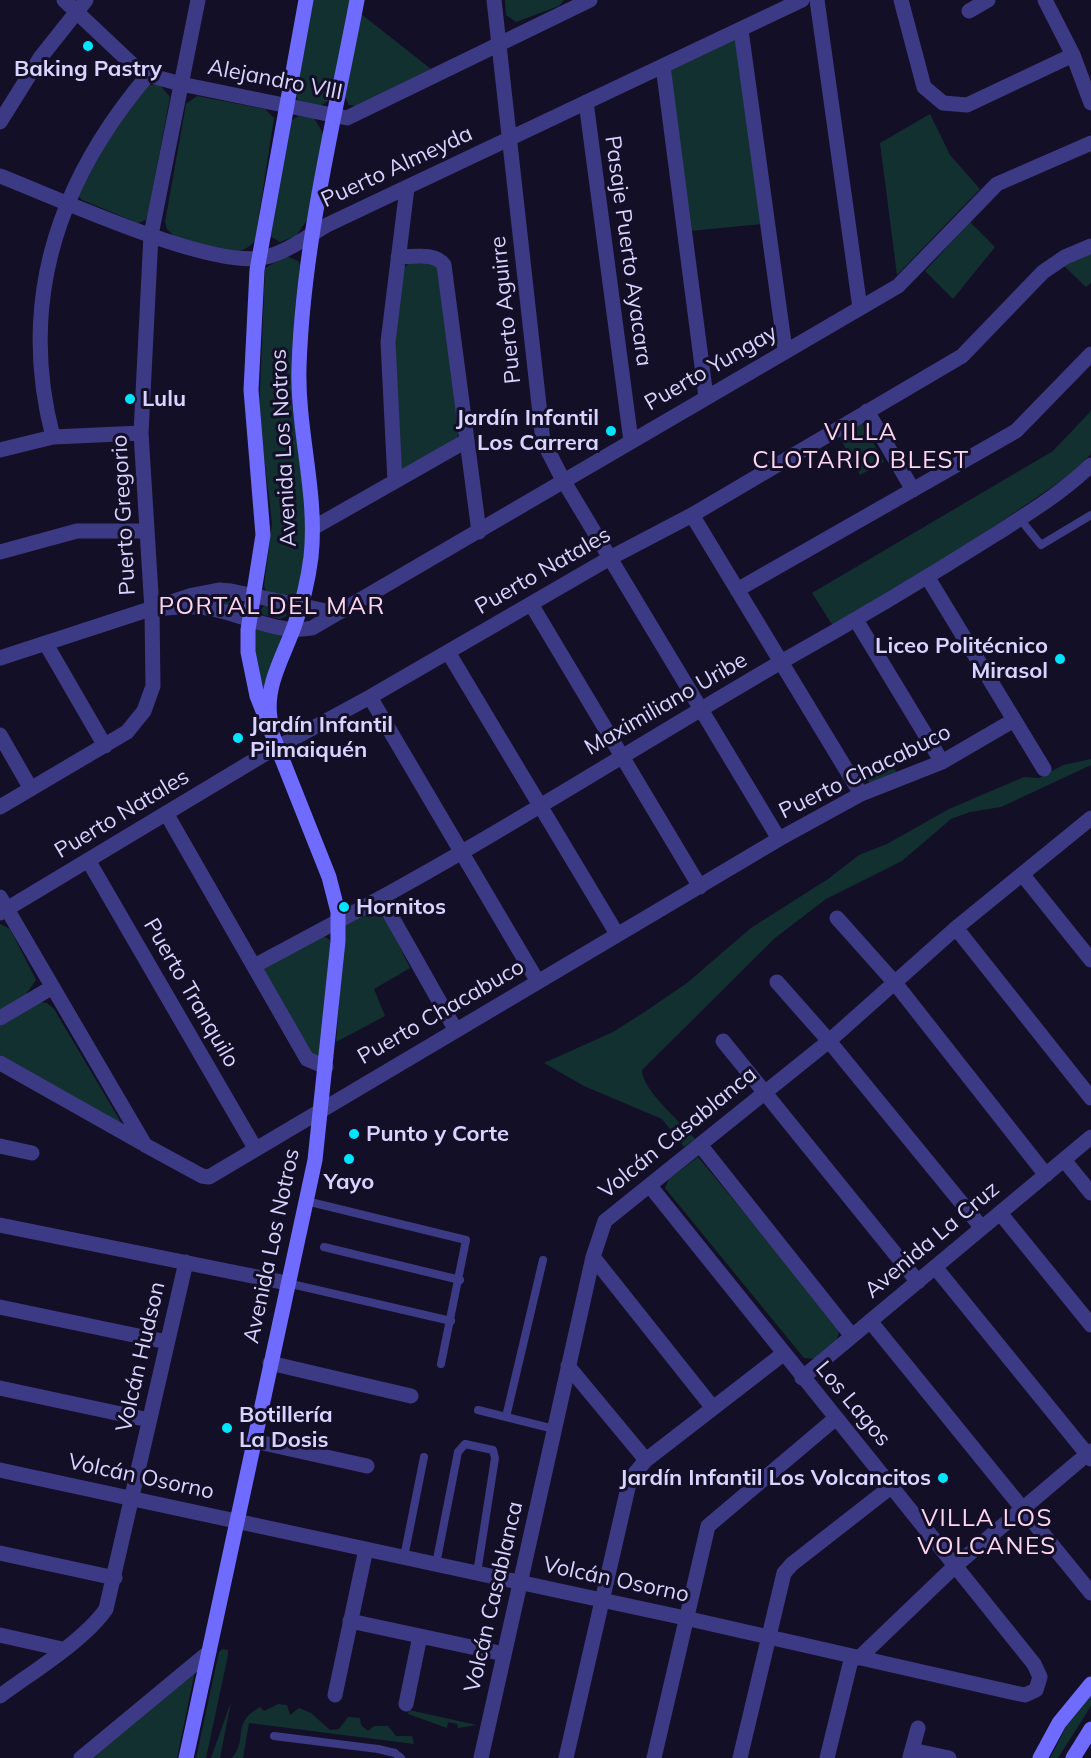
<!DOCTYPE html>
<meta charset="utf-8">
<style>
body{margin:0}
canvas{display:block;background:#130f26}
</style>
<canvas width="1091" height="1758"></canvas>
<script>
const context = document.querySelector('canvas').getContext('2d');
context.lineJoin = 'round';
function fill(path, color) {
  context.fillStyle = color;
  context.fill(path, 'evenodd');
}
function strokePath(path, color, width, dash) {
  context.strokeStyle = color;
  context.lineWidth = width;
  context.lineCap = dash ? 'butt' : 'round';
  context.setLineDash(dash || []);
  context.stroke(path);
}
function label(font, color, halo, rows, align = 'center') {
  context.font = font + ' Mulish,sans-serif';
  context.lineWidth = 6;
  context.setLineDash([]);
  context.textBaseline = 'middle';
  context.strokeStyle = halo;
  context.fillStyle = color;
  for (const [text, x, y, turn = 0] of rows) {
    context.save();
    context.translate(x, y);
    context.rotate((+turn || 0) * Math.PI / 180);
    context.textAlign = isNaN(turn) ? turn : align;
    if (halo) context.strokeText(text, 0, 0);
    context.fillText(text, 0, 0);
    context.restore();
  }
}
const green = new Path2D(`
 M313,0H351L332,98L319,107L298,101L295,94Z
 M505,0H564L559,6L516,22L506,15Z
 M361,14L431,69L356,106L349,105L345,97Z
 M736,39L762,224L690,231L668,76L671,67Z
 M149,85H160L170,97L148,214L146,220L138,223L82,200L78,196L114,128Z
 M197,96L265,109L274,118L255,241C234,265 199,244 174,236L167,229L165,222L186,104Z
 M930,114L950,155L980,189L897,275L880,143Z
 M299,116L314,118L324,135L307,220L296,236L280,242L270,236L290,121Z
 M970,222L995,247L953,299L925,271Z
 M1091,252V283L1086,287L1063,265Z
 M286,256L298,261L300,265L295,309L292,403L308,527L298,595L295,598L266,591L264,586L272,523L259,415L265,268Z
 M409,263L438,264L461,429L457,438L403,470L399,468L395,342L401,272Z
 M1091,411V454L1071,474L936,566L833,626L812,593L1053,451Z
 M862,423L884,462L860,475L839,436Z
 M216,595L240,600L239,607L218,605L214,601Z
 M265,605L283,608L287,616L280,619L263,615L260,610Z
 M258,627L283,633L265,703L253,651L255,629Z
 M1091,759V765L1001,807L970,812L951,819L902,861L826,899L775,938L642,1070C641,1089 682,1123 695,1139L684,1147L662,1119L584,1086L544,1063L613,1032L643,1013L687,983L751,928L828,879L859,855L887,844L949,809L1024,777L1039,778L1063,765Z
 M892,764L898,775L873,784L863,779Z
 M373,909L384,915L410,968L374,989L385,1016L336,1042L345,926Z
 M0,924L10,929L36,980L24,997L0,1012Z
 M320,934L330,940L331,948L321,1055L314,1057L264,970L265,966Z
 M40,1002L47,1003L54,1009L122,1124L113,1123L0,1055V1026Z
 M698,1157L840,1328L836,1342L817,1359L804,1358L665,1188L669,1179Z
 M222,1649L228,1650V1655L206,1758H196L219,1652Z
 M195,1671L177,1758H89Z
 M1091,1695V1706L1058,1758H1050L1067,1725Z
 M231,1702L220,1758H211Z
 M278,1704L287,1705L290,1715L299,1708L311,1713L330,1730L339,1729L348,1717L360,1718L361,1725L368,1731L374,1726H388L396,1736H412L414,1744L249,1723L243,1758H232C249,1738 230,1724 260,1707L264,1711Z
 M409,1710L477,1725L458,1728L457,1724L448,1722L447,1728L408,1714Z`);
const service = new Path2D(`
 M1020,519L1041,545L1091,515
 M306,1201L466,1240L441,1364
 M324,1247L460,1280
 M287,1283L451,1321
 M478,1410L554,1429
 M506,1417L543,1260
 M404,1557L424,1457
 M436,1564L458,1452L465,1444L493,1450L495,1458L477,1573
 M274,1736L378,1749L395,1753L401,1758`);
const minor = new Path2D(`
 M64,0L135,67L148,75L181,84L347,118L590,0
 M494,0L543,441L563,480L779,839
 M817,0L860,308
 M901,0L924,87L943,103L967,105L1073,55
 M1045,0L1073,55L1091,103
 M969,11L988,0
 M741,30L785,350
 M663,66L706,397
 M586,102L631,441
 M0,122L40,58L86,0
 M0,176C55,197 214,271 266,257C287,252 308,236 327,225L802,0
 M398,257C413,257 435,252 444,265L479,532
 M867,411L913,490
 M53,437C17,300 59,180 148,75
 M0,450L53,437L141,433
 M395,481L388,342L407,188
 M692,515L861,794
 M313,528L466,441
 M0,552L77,531H147
 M928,578L1044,769
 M737,590L1016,431L1091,354
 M531,604L700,887
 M152,610C171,607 189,605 208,608C241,613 277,635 312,628L898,286L997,184L1091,143
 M856,620L942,762
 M46,644L105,746
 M448,652L617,934
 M0,658L193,595L219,590L231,591L336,613
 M370,697L538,982
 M0,735L31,789
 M0,807L127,732L144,711L153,686L152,610L141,433L151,235L198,0
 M166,813L307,1059L326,1067
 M88,860L255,1148
 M1022,874L1091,960
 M0,897L145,1145L202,1176L209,1177L779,839L861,794L942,762L1014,720
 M381,898L455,1029
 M0,913L263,755L370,697L610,558L692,515L962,356L1043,272L1065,257L1091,246
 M837,918L895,983L1046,1175
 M956,928L1091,1098
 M254,966L338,921
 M777,982L829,1041L982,1228
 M0,1018L51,988
 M723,1041L918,1282
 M0,1063L142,1143
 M0,1146L32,1153
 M701,1146L852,1336
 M1064,1160L1091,1193
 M1000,1213L1091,1325
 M0,1225L287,1283
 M593,1257L713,1408
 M935,1267L1091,1459
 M0,1307L167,1342
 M870,1321L1091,1593
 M270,1363L411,1396
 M568,1366L646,1460
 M802,1378L1091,1137
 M0,1388L149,1420
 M254,1441L367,1466
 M0,1470L685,1618L1015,1693L1025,1695L1036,1690L1040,1677L1034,1664L650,1186
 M0,1553L115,1578
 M350,1621L504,1654
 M0,1635L62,1649
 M859,1658L955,1566L1091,1451
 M335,1695L366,1549
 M0,1696C31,1673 85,1640 106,1609L186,1262
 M406,1704L420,1636
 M912,1750L949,1758
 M910,1757L918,1728
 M81,1758L209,1652
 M481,1758L593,1257L605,1221L829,1041L956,928L1091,818
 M566,1758L630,1479L646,1460L783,1354
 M654,1758L708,1526L836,1418
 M740,1758L784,1573L792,1564L892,1486
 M827,1758L852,1656`);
const tertiary = new Path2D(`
 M338,921C489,841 633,748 781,662C854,621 925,579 996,534C1029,513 1062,493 1091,465`);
const secondary = new Path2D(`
 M270,718C265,686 283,657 294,627C302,605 308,581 311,557C318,494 297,431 299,367C303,243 334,122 357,0
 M186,1758L315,1160L338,941V912L329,877L257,696L248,652V630L263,535L251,390L257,270L306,0
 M1040,1758L1059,1723L1091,1684
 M1073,1758L1091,1729`);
const markers = [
 [88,46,6,"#00e5ff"],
 [130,399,6,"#00e5ff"],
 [611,431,6,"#00e5ff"],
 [1060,659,6,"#00e5ff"],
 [238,738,6,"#00e5ff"],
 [344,907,6,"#00e5ff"],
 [354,1134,6,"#00e5ff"],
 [349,1159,6,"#00e5ff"],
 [227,1428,6,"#00e5ff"],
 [943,1478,6,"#00e5ff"]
];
const poiNames = [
 ["Baking Pastry",88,69,"center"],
 ["Lulu",142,399],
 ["Jardín Infantil",599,418,"right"],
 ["Los Carrera",599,443,"right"],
 ["Liceo Politécnico",1048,646,"right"],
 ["Mirasol",1048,671,"right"],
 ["Jardín Infantil",250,725],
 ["Pilmaiquén",250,750],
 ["Hornitos",356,907],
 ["Punto y Corte",366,1134],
 ["Yayo",349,1182,"center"],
 ["Botillería",239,1415],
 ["La Dosis",239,1440],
 ["Jardín Infantil Los Volcancitos",931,1478,"right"]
];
const streetNames = [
 ["Alejandro VIII",275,80,11],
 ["Puerto Almeyda",397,167,-25],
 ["Pasaje Puerto Ayacara",628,251,82],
 ["Puerto Aguirre",506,310,-96],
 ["Puerto Yungay",711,368,-30],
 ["Avenida Los Notros",284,448,-93],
 ["Puerto Gregorio",124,515,-93],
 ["Puerto Natales",543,571,-30],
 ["Maximiliano Uribe",666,704,-30],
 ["Puerto Chacabuco",865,772,-26],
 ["Puerto Natales",122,814,-31],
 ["Puerto Tranquilo",191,993,60],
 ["Puerto Chacabuco",441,1012,-30],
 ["Volcán Casablanca",678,1133,-39],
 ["Avenida La Cruz",932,1240,-40],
 ["Avenida Los Notros",272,1246,-78],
 ["Volcán Hudson",141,1357,-77],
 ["Los Lagos",853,1404,50],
 ["Volcán Osorno",141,1477,12],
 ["Volcán Osorno",616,1580,12],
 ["Volcán Casablanca",494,1597,-77]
];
const neighbourhoodNames = [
 ["VILLA",861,433],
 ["CLOTARIO BLEST",861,461],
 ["PORTAL DEL MAR",272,607],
 ["VILLA LOS",987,1519],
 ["VOLCANES",987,1547]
];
fill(green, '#12302f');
strokePath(service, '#3d3a85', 8);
strokePath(minor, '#3d3a85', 15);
strokePath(tertiary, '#3d3a85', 15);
strokePath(secondary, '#6f6bff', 15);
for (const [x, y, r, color] of markers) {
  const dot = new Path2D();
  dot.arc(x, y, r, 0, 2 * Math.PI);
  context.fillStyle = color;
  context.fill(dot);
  strokePath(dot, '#130f26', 2);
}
label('bold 22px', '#d9d4ff', '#130f26', poiNames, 'left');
label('22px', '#d9d4ff', '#130f26', streetNames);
context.letterSpacing = '1.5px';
label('24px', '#ffd6f0', '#130f26', neighbourhoodNames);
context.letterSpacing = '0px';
</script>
